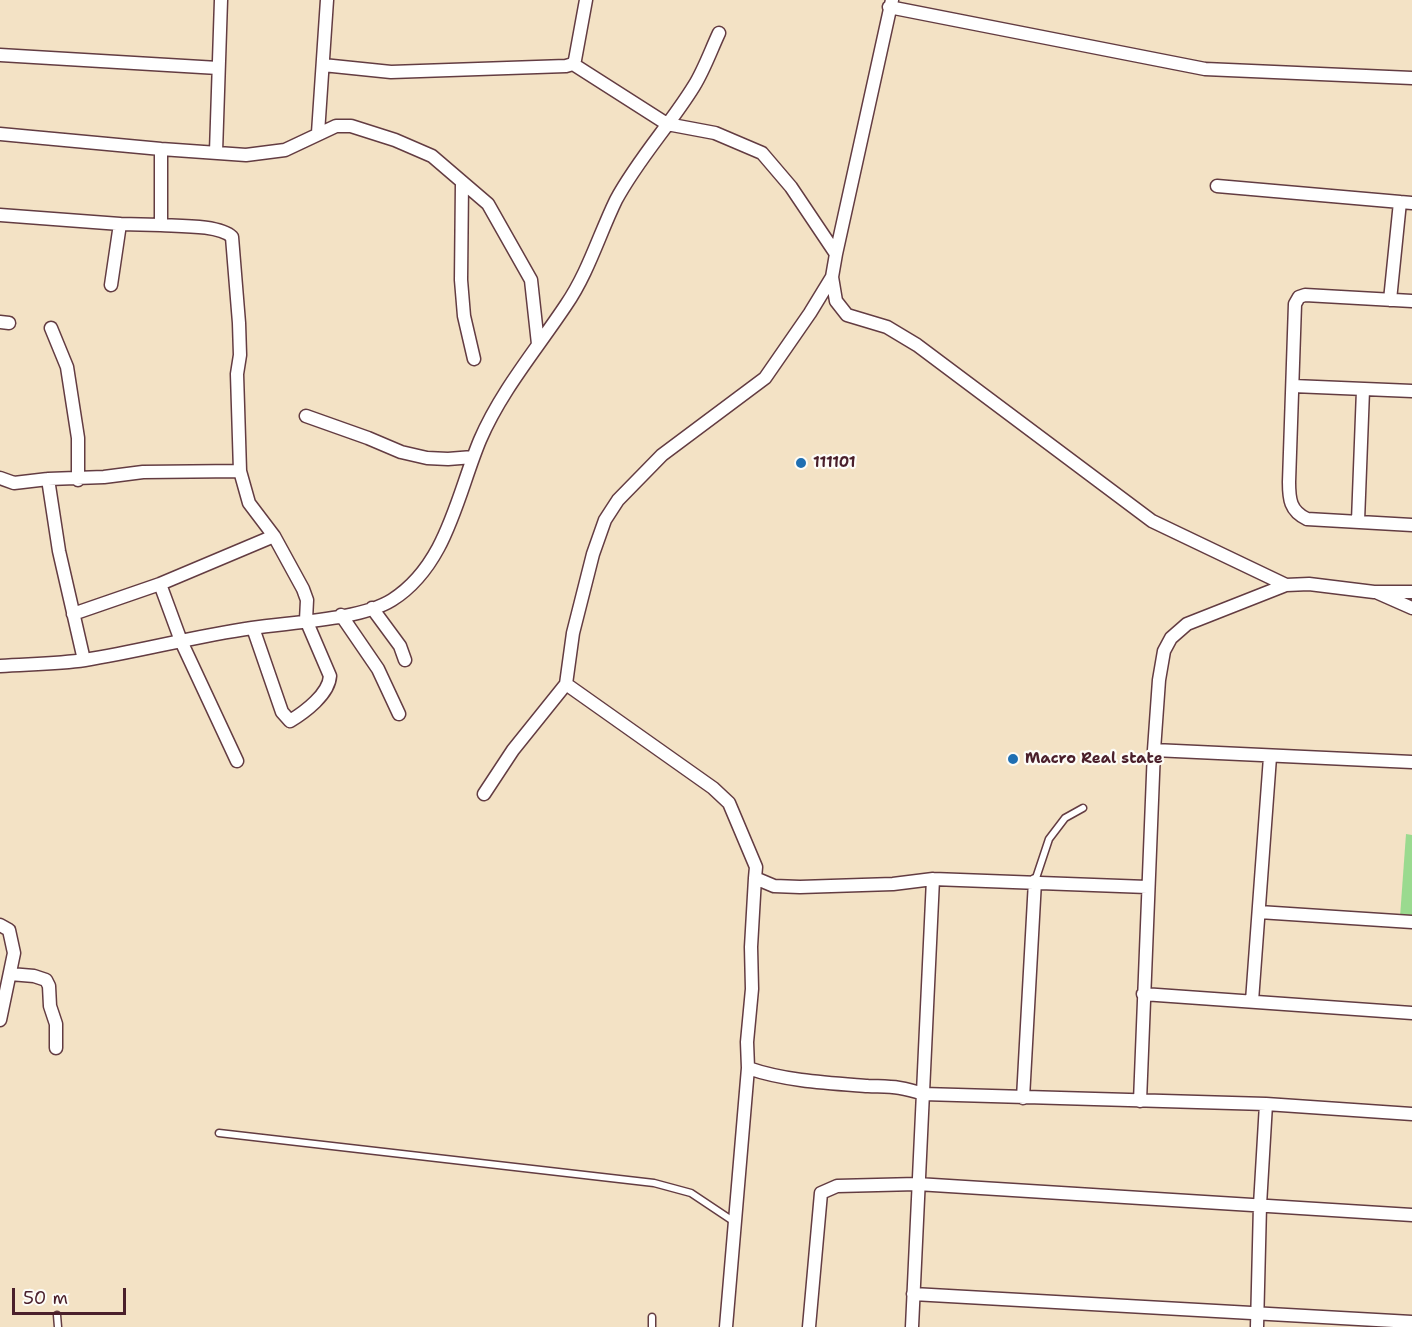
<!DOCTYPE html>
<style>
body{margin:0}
#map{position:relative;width:1412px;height:1327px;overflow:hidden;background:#f3e2c5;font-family:"Shantell Sans",sans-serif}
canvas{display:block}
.scale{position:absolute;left:12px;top:1288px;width:114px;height:27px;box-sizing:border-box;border:3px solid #4a1f2b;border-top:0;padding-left:8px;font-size:18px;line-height:21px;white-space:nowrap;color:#4a1f2b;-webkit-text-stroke:4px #fdfcf7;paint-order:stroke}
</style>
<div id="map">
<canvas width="1412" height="1327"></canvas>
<div class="scale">50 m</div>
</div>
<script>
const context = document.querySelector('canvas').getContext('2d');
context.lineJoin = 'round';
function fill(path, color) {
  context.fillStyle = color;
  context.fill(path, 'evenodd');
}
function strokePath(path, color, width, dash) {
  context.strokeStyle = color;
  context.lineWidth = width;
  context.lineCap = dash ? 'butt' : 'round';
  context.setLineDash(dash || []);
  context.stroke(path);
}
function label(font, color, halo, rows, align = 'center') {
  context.font = font + ' "Shantell Sans",sans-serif';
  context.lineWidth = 4.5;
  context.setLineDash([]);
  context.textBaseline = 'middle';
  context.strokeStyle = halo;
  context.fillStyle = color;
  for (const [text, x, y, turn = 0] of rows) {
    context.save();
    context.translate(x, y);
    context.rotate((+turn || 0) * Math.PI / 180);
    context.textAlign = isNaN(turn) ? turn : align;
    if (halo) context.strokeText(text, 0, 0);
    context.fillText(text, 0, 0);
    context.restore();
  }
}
const green = new Path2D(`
 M1406,834L1412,835V918L1400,917Z`);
const service = new Path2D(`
 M1035,881L1049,839L1065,818L1083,808
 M219,1133L654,1183L691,1193L736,1223
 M57,1315L58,1327
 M652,1327V1317`);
const minor = new Path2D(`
 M892,0L836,254L832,277L836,301L847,315L887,327L917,345L1152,521L1286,585
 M889,7L1205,69L1412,78
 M0,55L218,68
 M573,64L667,124L715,133L762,153L791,187L836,254
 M323,65L391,72L566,66L573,64L575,60L586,0
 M318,133L327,0
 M0,134L161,149L246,155L285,150L336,126H351L395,140L432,156L488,204L531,280L538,344
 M216,152L221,0
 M462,183L461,280L464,316L474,359
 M1217,186L1412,203
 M0,215L120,224L161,225V149
 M161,225C179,226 220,225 232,237L239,323L240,355L237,374L240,471L249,503L274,536L303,589L307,600L306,620L330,676C329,694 305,712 290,721L282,712L253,628
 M111,285L120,224
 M1390,300L1400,202
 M1412,301L1305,295L1299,297L1295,304L1289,482C1289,499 1290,511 1307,519L1412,525
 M0,322L9,323
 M51,328L67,367L78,438V480
 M1293,386L1412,391
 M306,416L368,438L401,452L427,458L448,459L473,457
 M0,478L14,483L48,479L104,477L143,472L240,471
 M48,479L59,551L84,660
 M1358,521L1363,390
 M160,584L181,641L237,761
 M1378,593L1412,608
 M372,608L400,646L405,660
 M73,614L160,584L274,536
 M341,615L378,669L399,714
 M0,666C28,664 57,664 85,660C141,651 196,636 252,628C291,622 360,620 392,600C447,565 457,495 480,440C501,391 536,350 566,305C588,273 599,235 616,200C638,159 670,125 694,86C704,70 711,50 719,33
 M566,684L713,788L729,803L756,867L755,878L774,886L800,887L893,884L933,879L1147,887
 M1154,750L1412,762
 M484,794L513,750L566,684L573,633L593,554L605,520L618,500L662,455L765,378L810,313L832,277
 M1259,912L1412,922
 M0,925L9,930L14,953L0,1020
 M10,974L34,976L46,980L49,986L50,1006L56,1024V1048
 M1143,994L1412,1013
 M1252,1001L1270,757
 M748,1068C785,1081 828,1083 868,1086C891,1087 900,1086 923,1094L1266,1104L1412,1114
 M1023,1098L1035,881
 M1140,1101L1154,750L1159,680L1164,651L1171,638L1187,624L1286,585L1309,584L1374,592H1412
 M913,1294L1412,1322
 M726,1327L748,1068L747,1042L752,989L751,947L755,878
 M809,1327L821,1193L837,1186L917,1184L1412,1215
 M912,1327L933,879
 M1257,1327L1260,1205L1266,1104`);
const markers = [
 [801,463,6,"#1f6fb2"],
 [1013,759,6,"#1f6fb2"]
];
const poiNames = [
 ["111101",813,463],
 ["Macro Real state",1025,759]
];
fill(green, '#9ada8f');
strokePath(service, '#633c42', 9);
strokePath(minor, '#633c42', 15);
strokePath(service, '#fff', 6);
strokePath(minor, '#fff', 12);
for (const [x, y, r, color] of markers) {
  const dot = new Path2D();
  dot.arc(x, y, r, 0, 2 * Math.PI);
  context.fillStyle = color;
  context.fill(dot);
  strokePath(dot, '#fdfcf7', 2);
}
label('bold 15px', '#4a1f2b', '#fdfcf7', poiNames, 'left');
</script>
